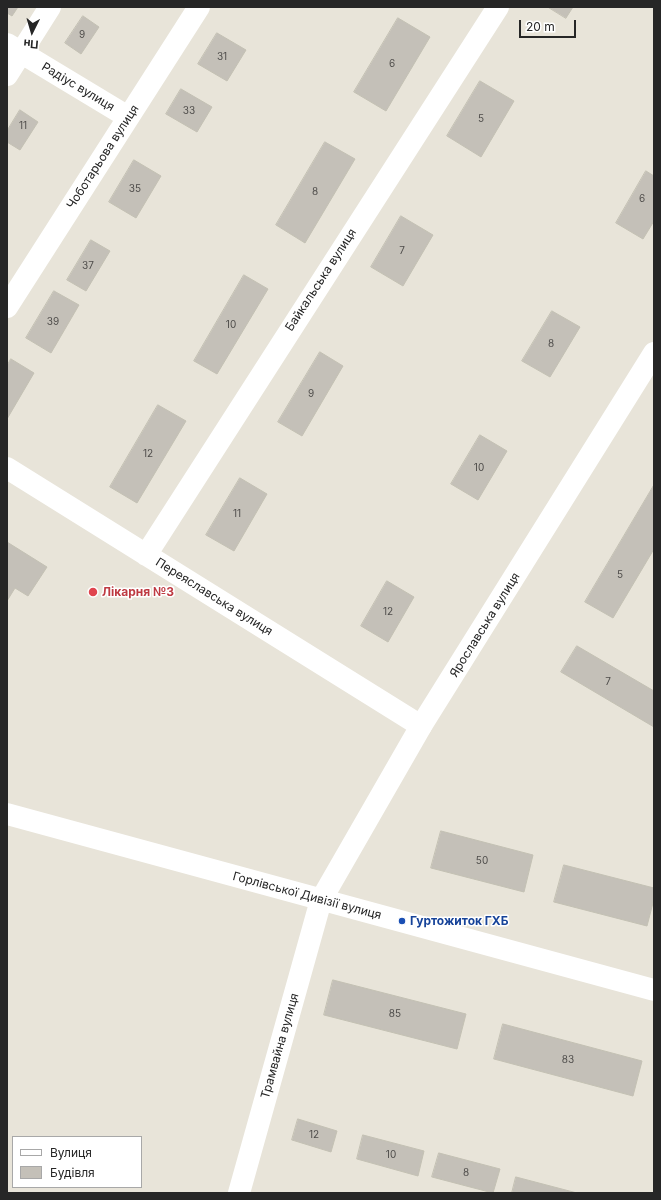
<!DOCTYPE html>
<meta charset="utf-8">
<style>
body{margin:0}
#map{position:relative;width:661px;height:1200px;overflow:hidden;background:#e8e4d9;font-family:Inter,sans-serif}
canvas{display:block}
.frame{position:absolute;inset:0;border:8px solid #262626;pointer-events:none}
.legend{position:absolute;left:12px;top:1136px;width:130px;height:52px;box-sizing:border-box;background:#fff;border:1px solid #a8a8a8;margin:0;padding:5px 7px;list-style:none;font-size:12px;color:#262626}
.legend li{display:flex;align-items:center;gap:8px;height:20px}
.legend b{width:20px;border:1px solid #a8a8a8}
.north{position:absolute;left:12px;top:12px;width:40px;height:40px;-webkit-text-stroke:3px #fff;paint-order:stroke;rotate:185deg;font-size:11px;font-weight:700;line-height:16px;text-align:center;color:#262626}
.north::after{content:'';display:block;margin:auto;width:14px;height:18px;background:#262626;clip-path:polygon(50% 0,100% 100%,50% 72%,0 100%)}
.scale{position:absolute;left:519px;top:20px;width:57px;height:18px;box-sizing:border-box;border:2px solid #262626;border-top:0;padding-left:5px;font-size:12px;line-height:14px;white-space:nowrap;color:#262626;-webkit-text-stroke:3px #fff;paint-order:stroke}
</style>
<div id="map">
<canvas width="661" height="1200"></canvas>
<div class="frame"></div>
<ul class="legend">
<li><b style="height:5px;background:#fff"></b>Вулиця</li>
<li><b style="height:11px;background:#c4c0b8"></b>Будівля</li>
</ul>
<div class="north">Пн</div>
<div class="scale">20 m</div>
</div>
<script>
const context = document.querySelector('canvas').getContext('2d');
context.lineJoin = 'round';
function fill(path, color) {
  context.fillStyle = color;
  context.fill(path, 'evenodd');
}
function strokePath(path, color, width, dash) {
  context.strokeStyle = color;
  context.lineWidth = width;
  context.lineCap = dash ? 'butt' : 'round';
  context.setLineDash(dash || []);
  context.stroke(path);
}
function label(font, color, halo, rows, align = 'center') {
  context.font = font + ' Inter,sans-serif';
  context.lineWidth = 3;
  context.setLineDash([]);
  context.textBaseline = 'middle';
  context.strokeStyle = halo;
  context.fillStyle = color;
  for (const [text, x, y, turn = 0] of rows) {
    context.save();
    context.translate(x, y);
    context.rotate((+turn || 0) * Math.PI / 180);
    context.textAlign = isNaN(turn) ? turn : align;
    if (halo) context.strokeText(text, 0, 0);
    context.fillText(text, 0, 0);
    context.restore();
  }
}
const building = new Path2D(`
 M7,7H18L12,16L7,13Z
 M548,7H573L566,18Z
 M83,16L99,27L81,54L65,43Z
 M398,18L430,37L386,111L354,92Z
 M217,33L246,50L227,81L198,64Z
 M480,81L514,101L481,157L447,136Z
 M181,89L212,107L197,132L166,114Z
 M20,110L38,122L20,150L7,142V131Z
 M325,142L355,159L305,243L276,225Z
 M134,160L161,176L136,218L109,202Z
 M646,171L654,176V221L643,239L616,223Z
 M401,216L433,235L403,286L371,267Z
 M91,240L110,251L86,291L67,280Z
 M244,275L268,289L217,374L194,361Z
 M54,291L79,305L51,353L26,338Z
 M552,311L580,327L550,377L522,361Z
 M320,352L343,366L302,436L278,422Z
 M11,359L34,373L7,419V366Z
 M158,405L186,421L137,503L110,487Z
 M480,435L507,451L478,500L451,484Z
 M240,478L267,494L234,551L206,535Z
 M654,485V549L613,618L585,602Z
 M7,542L47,567L28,596L15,588L7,601Z
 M387,581L414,597L388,642L361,626Z
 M577,646L654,691V727L561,672Z
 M441,831L533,855L524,892L431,868Z
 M564,865L654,888V899L647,926L554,902Z
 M333,980L466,1014L457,1049L324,1015Z
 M503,1024L642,1061L633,1096L494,1059Z
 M298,1119L337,1131L331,1152L292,1140Z
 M363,1135L424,1151L418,1176L357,1159Z
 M439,1153L500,1169L493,1193L432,1177Z
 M516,1177L577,1193H512Z`);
const minor = new Path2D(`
 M7,44L128,117
 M7,75L50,7
 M7,307L199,7
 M7,468L421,726
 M146,555L498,7
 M239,1193L321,900`);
const tertiary = new Path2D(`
 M321,900L421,726L654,353`);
const secondary = new Path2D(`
 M7,814L654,990`);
const markers = [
 [93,592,5,"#e0444e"],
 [402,921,4,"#1a4fb4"]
];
const numberNames = [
 ["9",82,35],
 ["31",222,57],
 ["6",392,64],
 ["33",189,111],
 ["5",481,119],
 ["11",23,126],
 ["35",135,189],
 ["8",315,192],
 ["6",642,199],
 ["7",402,251],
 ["37",88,266],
 ["39",53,322],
 ["10",231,325],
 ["8",551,344],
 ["9",311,394],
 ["12",148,454],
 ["10",479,468],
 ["11",237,514],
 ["5",620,575],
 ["12",388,612],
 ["7",608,682],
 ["50",482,861],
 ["85",395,1014],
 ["83",568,1060],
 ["12",314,1135],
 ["10",391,1155],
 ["8",466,1173]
];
const streetNames = [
 ["Радіус вулиця",78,87,31],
 ["Чоботарьова вулиця",103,157,-57],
 ["Байкальська вулиця",321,280,-57],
 ["Переяславська вулиця",214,597,32],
 ["Ярославська вулиця",485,625,-58],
 ["Горлівської Дивізії вулиця",307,896,15],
 ["Трамвайна вулиця",280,1046,-74]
];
const healthNames = [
 ["Лікарня №3",102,592]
];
const transitNames = [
 ["Гуртожиток ГХБ",410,921]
];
fill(building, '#c4c0b8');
strokePath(building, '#c3c0b3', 1);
strokePath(minor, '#fff', 22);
strokePath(tertiary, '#fff', 22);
strokePath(secondary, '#fff', 22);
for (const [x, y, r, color] of markers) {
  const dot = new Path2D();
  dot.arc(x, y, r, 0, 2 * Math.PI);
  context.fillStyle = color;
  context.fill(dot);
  strokePath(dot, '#fff', 1.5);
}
label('10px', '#4e4c4a', null, numberNames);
label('12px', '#262626', '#fff', streetNames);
label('bold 12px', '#be3a42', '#fff', healthNames, 'left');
label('bold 12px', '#164399', '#fff', transitNames, 'left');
</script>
